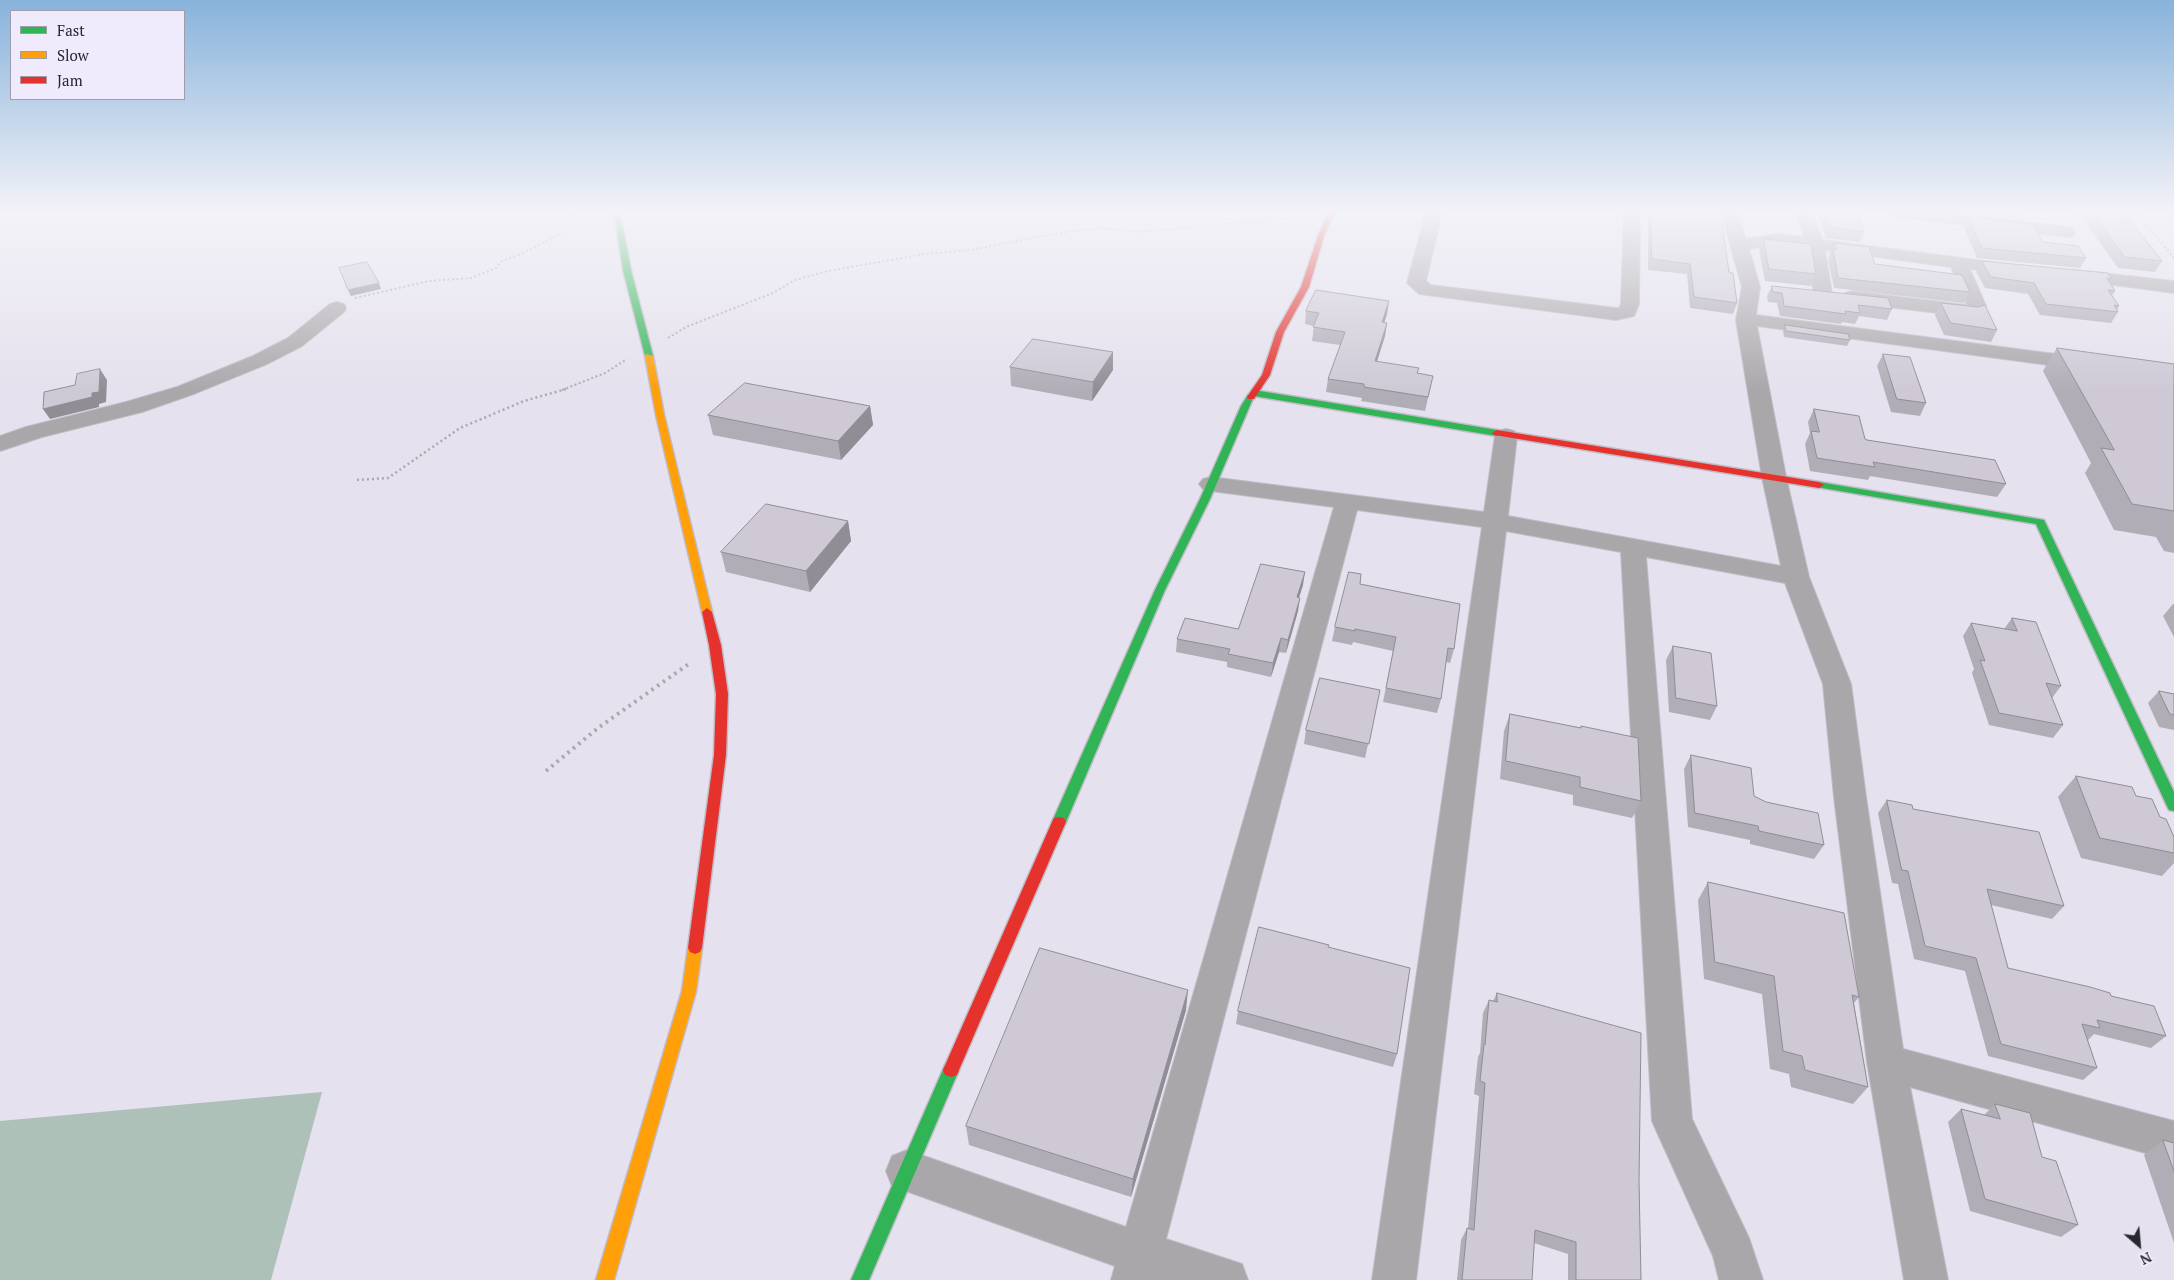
<!DOCTYPE html>
<style>
body{margin:0}
#map{position:relative;width:2174px;height:1280px;overflow:hidden;background:#e5e1ee;font-family:"PT Serif",serif}
canvas{display:block}
.legend{position:absolute;left:10px;top:10px;width:175px;height:90px;box-sizing:border-box;background:#f0eafd;border:1px solid #a09caa;margin:0;padding:6px 9px;list-style:none;font-size:15px;color:#28262e}
.legend li{display:flex;align-items:center;gap:10px;height:25px}
.legend b{width:25px;border:1px solid #a09caa}
.north{position:absolute;left:2114px;top:1220px;width:50px;height:50px;-webkit-text-stroke:4px #f0eafd;paint-order:stroke;rotate:153deg;font-size:14px;font-weight:700;line-height:20px;text-align:center;color:#28262e}
.north::after{content:'';display:block;margin:auto;width:18px;height:22px;background:#28262e;clip-path:polygon(50% 0,100% 100%,50% 72%,0 100%)}
</style>
<div id="map">
<canvas width="2174" height="1280"></canvas>
<ul class="legend">
<li><b style="height:6px;background:#30b455"></b>Fast</li>
<li><b style="height:6px;background:#ff9f0a"></b>Slow</li>
<li><b style="height:6px;background:#e5322d"></b>Jam</li>
</ul>
<div class="north">N</div>
</div>
<script>
const context = document.querySelector('canvas').getContext('2d');
context.lineJoin = 'round';
function fill(path, color) {
  context.fillStyle = color;
  context.fill(path, 'evenodd');
}
function strokePath(path, color, width, dash) {
  context.strokeStyle = color;
  context.lineWidth = width;
  context.lineCap = dash ? 'butt' : 'round';
  context.setLineDash(dash || []);
  context.stroke(path);
}
const forest = new Path2D(`
 M322,1092L271,1280H0V1121Z`);
const pathFar2 = new Path2D(`
 M2135,212L2174,258
 M355,298L429,281L471,278L496,268L503,260L517,256L562,233L576,212
 M668,338L686,327L773,293L795,280L828,271L925,254L970,250L1060,233L1099,228L1139,232L1307,217
 M562,390L605,373L627,359`);
const pathFar1 = new Path2D(`
 M357,480L388,478L460,428L524,401L566,389`);
const path = new Path2D(`
 M546,771L598,728L690,663`);
const street = new Path2D(`
 M1426,212H1442L1426,281L1431,285L1616,308H1619L1621,304L1624,212H1640L1639,304L1634,316L1616,320L1419,294L1407,283Z
 M1721,212H1737L1746,239L1778,234L1804,237L1796,212H1812L1822,240L2016,265L2022,266L2025,270L2022,274L2016,275L1970,269L1986,306L1984,313L1972,317L1852,303L1845,301L1843,297L1845,293L1852,291L1967,305L1951,267L1825,250L1832,294L1830,298L1823,300L1816,298L1814,294L1807,248L1778,244L1749,249L1760,287L1756,315L2086,358L2093,360L2096,364L2093,368L2086,370L1757,326L1786,477L1809,577L1851,684L1866,797L1903,1049L2174,1121V1161L1910,1087L1948,1280H1904L1867,1062L1834,797L1823,684L1785,583L1646,557L1692,1119L1749,1238L1763,1280H1719L1713,1256L1652,1121L1621,552L1506,531L1416,1280H1372L1482,527L1357,510L1166,1239L1242,1264L1248,1280H1111L1115,1266L892,1186L886,1171L892,1156L907,1150L1126,1227L1334,507L1211,491L1203,489L1199,484L1203,479L1211,477L1484,512L1495,436L1498,431L1506,429L1514,431L1517,436L1508,516L1781,566L1762,477L1736,320L1742,287Z
 M1888,212H1943L2067,227L2073,228L2075,232L2073,236L2067,237L1896,217L1890,215Z
 M2074,270L2174,281V293L2068,279L2065,275L2068,271Z
 M337,302L344,304L346,308L344,312L302,346L267,364L191,395L142,412L42,437L0,451V436L26,427L126,402L177,387L253,356L288,338L330,304Z`);
const fast = new Path2D(`
 M614,212H620L631,270L653,356L652,358L645,356L623,270Z
 M1254,390L1497,430L1502,433L1497,436L1254,396L1210,499L1165,590L1066,822L1064,826L1059,827L1054,826L1052,822L1155,590L1200,499L1241,406L1248,395L1251,394V391Z
 M1819,482L2044,520L2174,792V811L2169,810L2167,806L2036,524L1816,487L1814,485L1816,483Z
 M951,1063L957,1065L959,1070L869,1280H851L945,1065Z`);
const slow = new Path2D(`
 M646,354L653,356L664,415L712,612L707,616L702,612L656,415L645,356Z
 M695,942L700,944L702,948L696,991L614,1280H596L682,991L688,948L690,944Z`);
const jam = new Path2D(`
 M1328,212H1335L1324,236L1309,287L1284,332L1270,375L1254,399H1248L1247,397L1262,375L1276,332L1301,287L1318,236Z
 M1497,430L1819,482L1824,485L1819,488L1494,435L1492,433Z
 M707,608L712,612L721,645L728,694L726,755L702,948L700,952L695,954L690,952L688,948L714,755L716,694L709,645L702,612Z
 M1059,817L1064,818L1066,822L959,1070L957,1075L951,1077L945,1075L943,1070L1052,822L1054,818Z`);
const wall = new Path2D(`
 M1648,212H1712L1713,219L1729,272L1737,303L1733,314L1690,308L1687,274L1648,270Z
 M1817,212H1857L1864,232L1859,242L1826,238Z
 M1982,212H2021L2018,219L1983,215Z
 M2078,212H2123L2162,261L2155,272L2118,268Z
 M1969,217L2043,242L2086,258L2080,268L1977,258L1964,227Z
 M1764,239L1816,274L1811,286L1765,281L1759,250Z
 M1834,243L1875,264L1970,292L1964,303L1834,288L1828,259L1830,254V253Z
 M1982,261L2112,279L2110,282L2115,291L2112,296L2119,306L2117,310L2118,312L2111,323L2040,315L2028,294L1985,288L1976,272Z
 M1772,286L1892,309L1887,320L1859,316L1855,324L1842,322L1841,324L1780,316L1777,303L1768,302L1767,296Z
 M1389,301L1387,314L1384,323H1387L1385,336L1377,361L1418,374L1433,376L1425,411L1361,401L1362,398L1326,392L1328,379L1340,345L1312,341L1314,326L1305,324L1306,311Z
 M1941,303L1997,330L1991,342L1944,335L1935,315Z
 M1785,325L1850,340L1847,346L1784,337L1783,331Z
 M2057,348L2174,364V553L2164,551L2156,537L2114,530L2085,473L2091,463L2043,371Z
 M1883,354L1926,403L1920,416L1891,412L1877,366Z
 M1010,367L1113,370L1092,401L1011,386Z
 M870,406L873,425L841,460L713,435L708,415Z
 M1814,409L1865,439L2006,484L1997,497L1870,476L1868,480L1810,471L1805,444L1810,433L1808,422Z
 M848,521L851,541L810,592L726,572L721,552Z
 M1360,584L1454,649L1450,663L1446,662L1441,699L1437,713L1383,702L1393,651L1353,642L1352,645L1332,641L1335,627Z
 M1303,585L1299,597L1298,611L1286,653L1279,652L1271,677L1227,667V662L1176,652L1177,639L1238,629Z
 M2173,604H2174V637L2163,616Z
 M2012,618L2061,686L2052,698L2063,725L2053,738L1989,725L1972,673L1974,669L1963,636L1971,623L2004,629Z
 M1673,646L1717,706L1710,720L1669,712L1666,660Z
 M1380,690L1365,758L1304,744L1306,730Z
 M2159,691L2174,694V730L2159,727L2148,703Z
 M1510,714L1580,728L1581,726L1641,801L1632,818L1573,805V795L1500,779L1504,731Z
 M1691,755L1754,796L1824,845L1814,859L1750,844V840L1688,827L1684,769Z
 M2076,776L2136,796L2160,817L2174,837V863L2162,876L2081,858L2058,797Z
 M1887,800L1913,809L2064,906L2052,919L1991,905L2008,968L2111,996L2166,1036L2151,1048L2094,1034L2088,1040L2097,1068L2083,1080L1988,1056L1965,971L1914,959L1898,884L1892,883L1878,813Z
 M1708,882L1859,997L1854,1003L1868,1087L1853,1104L1791,1087L1789,1074L1770,1069L1762,994L1704,979L1698,900Z
 M1328,947L1397,1054L1393,1067L1236,1024L1238,1011Z
 M1497,993L1639,1181L1641,1280H1568V1254L1534,1243L1532,1280H1457L1461,1240L1467,1228L1468,1229L1479,1096L1474,1094L1478,1057L1480,1053L1483,1013L1489,1000L1493,1001Z
 M1186,1010L1131,1197L969,1145L966,1126Z
 M1995,1104L2042,1157L2078,1225L2061,1237L1970,1211L1948,1122L1961,1109L1984,1115Z
 M2163,1140L2174,1143V1243L2144,1155Z`);
const shadedWall = new Path2D(`
 M379,283L381,289L351,296L348,290Z
 M1389,301L1387,314L1380,336L1382,322Z
 M1387,323L1385,336L1373,374L1375,361Z
 M1113,352V370L1092,401L1093,382Z
 M100,369L107,380L106,402L99,404V407L50,419L43,409L92,393Z
 M870,406L873,425L841,460L838,441Z
 M848,521L851,541L810,592L806,571Z
 M1305,572L1303,585L1295,610L1297,597Z
 M1300,598L1298,611L1286,653L1288,640Z
 M1281,638L1279,652L1271,677L1273,663Z
 M1188,990L1186,1010L1131,1197L1133,1179Z`);
const building = new Path2D(`
 M1651,212H1712L1713,219L1716,220V222L1722,223L1729,272L1733,273L1737,303L1694,297L1690,264L1652,259Z
 M1825,212H1857L1864,232L1830,227Z
 M2092,212H2123L2162,261L2125,257Z
 M1969,217L2032,224L2043,242L2078,246L2086,258L1982,248Z
 M1764,239L1811,244L1816,274L1769,269Z
 M1834,243L1869,247L1875,264L1962,275L1970,292L1838,278L1833,249H1836Z
 M1982,261L2108,273L2112,279L2107,278L2115,291L2108,290L2119,306L2114,305L2118,312L2046,304L2034,283L1991,277Z
 M367,262L379,283L348,290L339,268Z
 M1772,286L1888,298L1892,309L1858,305L1860,313L1845,311L1846,314L1784,306L1782,293L1773,292Z
 M1316,290L1389,301L1382,322L1387,323L1375,361L1419,368L1417,373L1433,376L1428,397L1364,387V384L1328,379L1345,332L1313,327L1319,313L1306,311Z
 M1941,303L1978,307L1985,305L1997,330L1951,323Z
 M1785,325L1848,334L1850,340L1786,331Z
 M1033,339L1113,352L1093,382L1010,367Z
 M2057,348L2174,364V511L2132,504L2101,448L2114,450Z
 M1883,354L1910,357L1926,403L1897,399Z
 M100,369L99,392L92,393V397L43,409L44,392L75,385L77,374Z
 M745,383L870,406L838,441L708,415Z
 M1814,409L1859,416L1865,439L1867,440L1995,460L2006,484L1873,462L1875,467L1817,458L1811,431L1819,432Z
 M766,504L848,521L806,571L721,552Z
 M1261,564L1305,572L1297,597L1300,598L1288,640L1281,638L1273,663L1228,654L1230,649L1177,639L1185,618L1238,629Z
 M1349,572L1361,574L1360,584L1460,604L1454,649L1448,648L1441,699L1386,688L1396,637L1355,629V631L1335,627Z
 M2012,618L2036,622L2061,686L2046,683L2063,725L1999,713L1980,660L1985,661L1971,623L2017,631Z
 M1673,646L1711,653L1717,706L1676,698Z
 M1320,678L1380,690L1369,744L1306,730Z
 M2159,691L2174,694V715L2170,714Z
 M1510,714L1581,728V726L1638,738L1641,801L1580,787V777L1506,761Z
 M1691,755L1751,768L1754,796L1766,802L1818,813L1824,845L1759,831L1758,826L1695,813Z
 M2076,776L2132,787L2136,796L2152,799L2160,817L2166,819L2174,837V853L2100,838Z
 M1887,800L1912,805L1913,809L2039,832L2064,906L1987,889L2008,968L2090,987L2110,993L2111,996L2154,1006L2166,1036L2097,1020L2100,1028L2082,1024L2097,1068L2001,1044L1976,958L1925,946L1908,871L1902,870Z
 M1708,882L1844,913L1859,997L1852,995L1868,1087L1805,1070L1802,1056L1783,1051L1774,976L1715,962Z
 M1259,927L1329,945L1328,947L1410,968L1397,1054L1238,1011Z
 M1040,948L1188,990L1133,1179L966,1126Z
 M1497,993L1641,1033L1639,1181L1641,1280H1576V1242L1535,1230L1532,1280H1462L1467,1228L1474,1230L1485,1083L1480,1081L1484,1044L1485,1045L1489,1000L1497,1002Z
 M1995,1104L2030,1113L2042,1157L2056,1161L2078,1225L1985,1199L1961,1109L2000,1119Z
 M2163,1140L2174,1143V1171Z`);
fill(forest, '#aec1b9');
strokePath(street, '#c0bcc7', 2);
strokePath(fast, '#c0bcc7', 3);
strokePath(slow, '#c0bcc7', 3);
strokePath(jam, '#c0bcc7', 3);
strokePath(pathFar2, '#aca9ad', 2, [2, 2.5]);
strokePath(pathFar1, '#aca9ad', 2.5, [2, 3]);
strokePath(path, '#aca9ad', 4, [2.5, 4.5]);
fill(street, '#aaa7aa');
fill(fast, '#30b455');
fill(slow, '#ff9f0a');
fill(jam, '#e5322d');
fill(wall, '#b1adb7');
fill(shadedWall, '#908d95');
fill(building, '#cec9d5');
strokePath(building, '#908d95', 1);
const sky = context.createLinearGradient(0, 0, 0, 392);
sky.addColorStop(0, '#88b3db');
sky.addColorStop(0.54, '#f3f2f7');
sky.addColorStop(1, '#f3f2f700');
context.fillStyle = sky;
context.fillRect(0, 0, 2174, 392);
</script>
